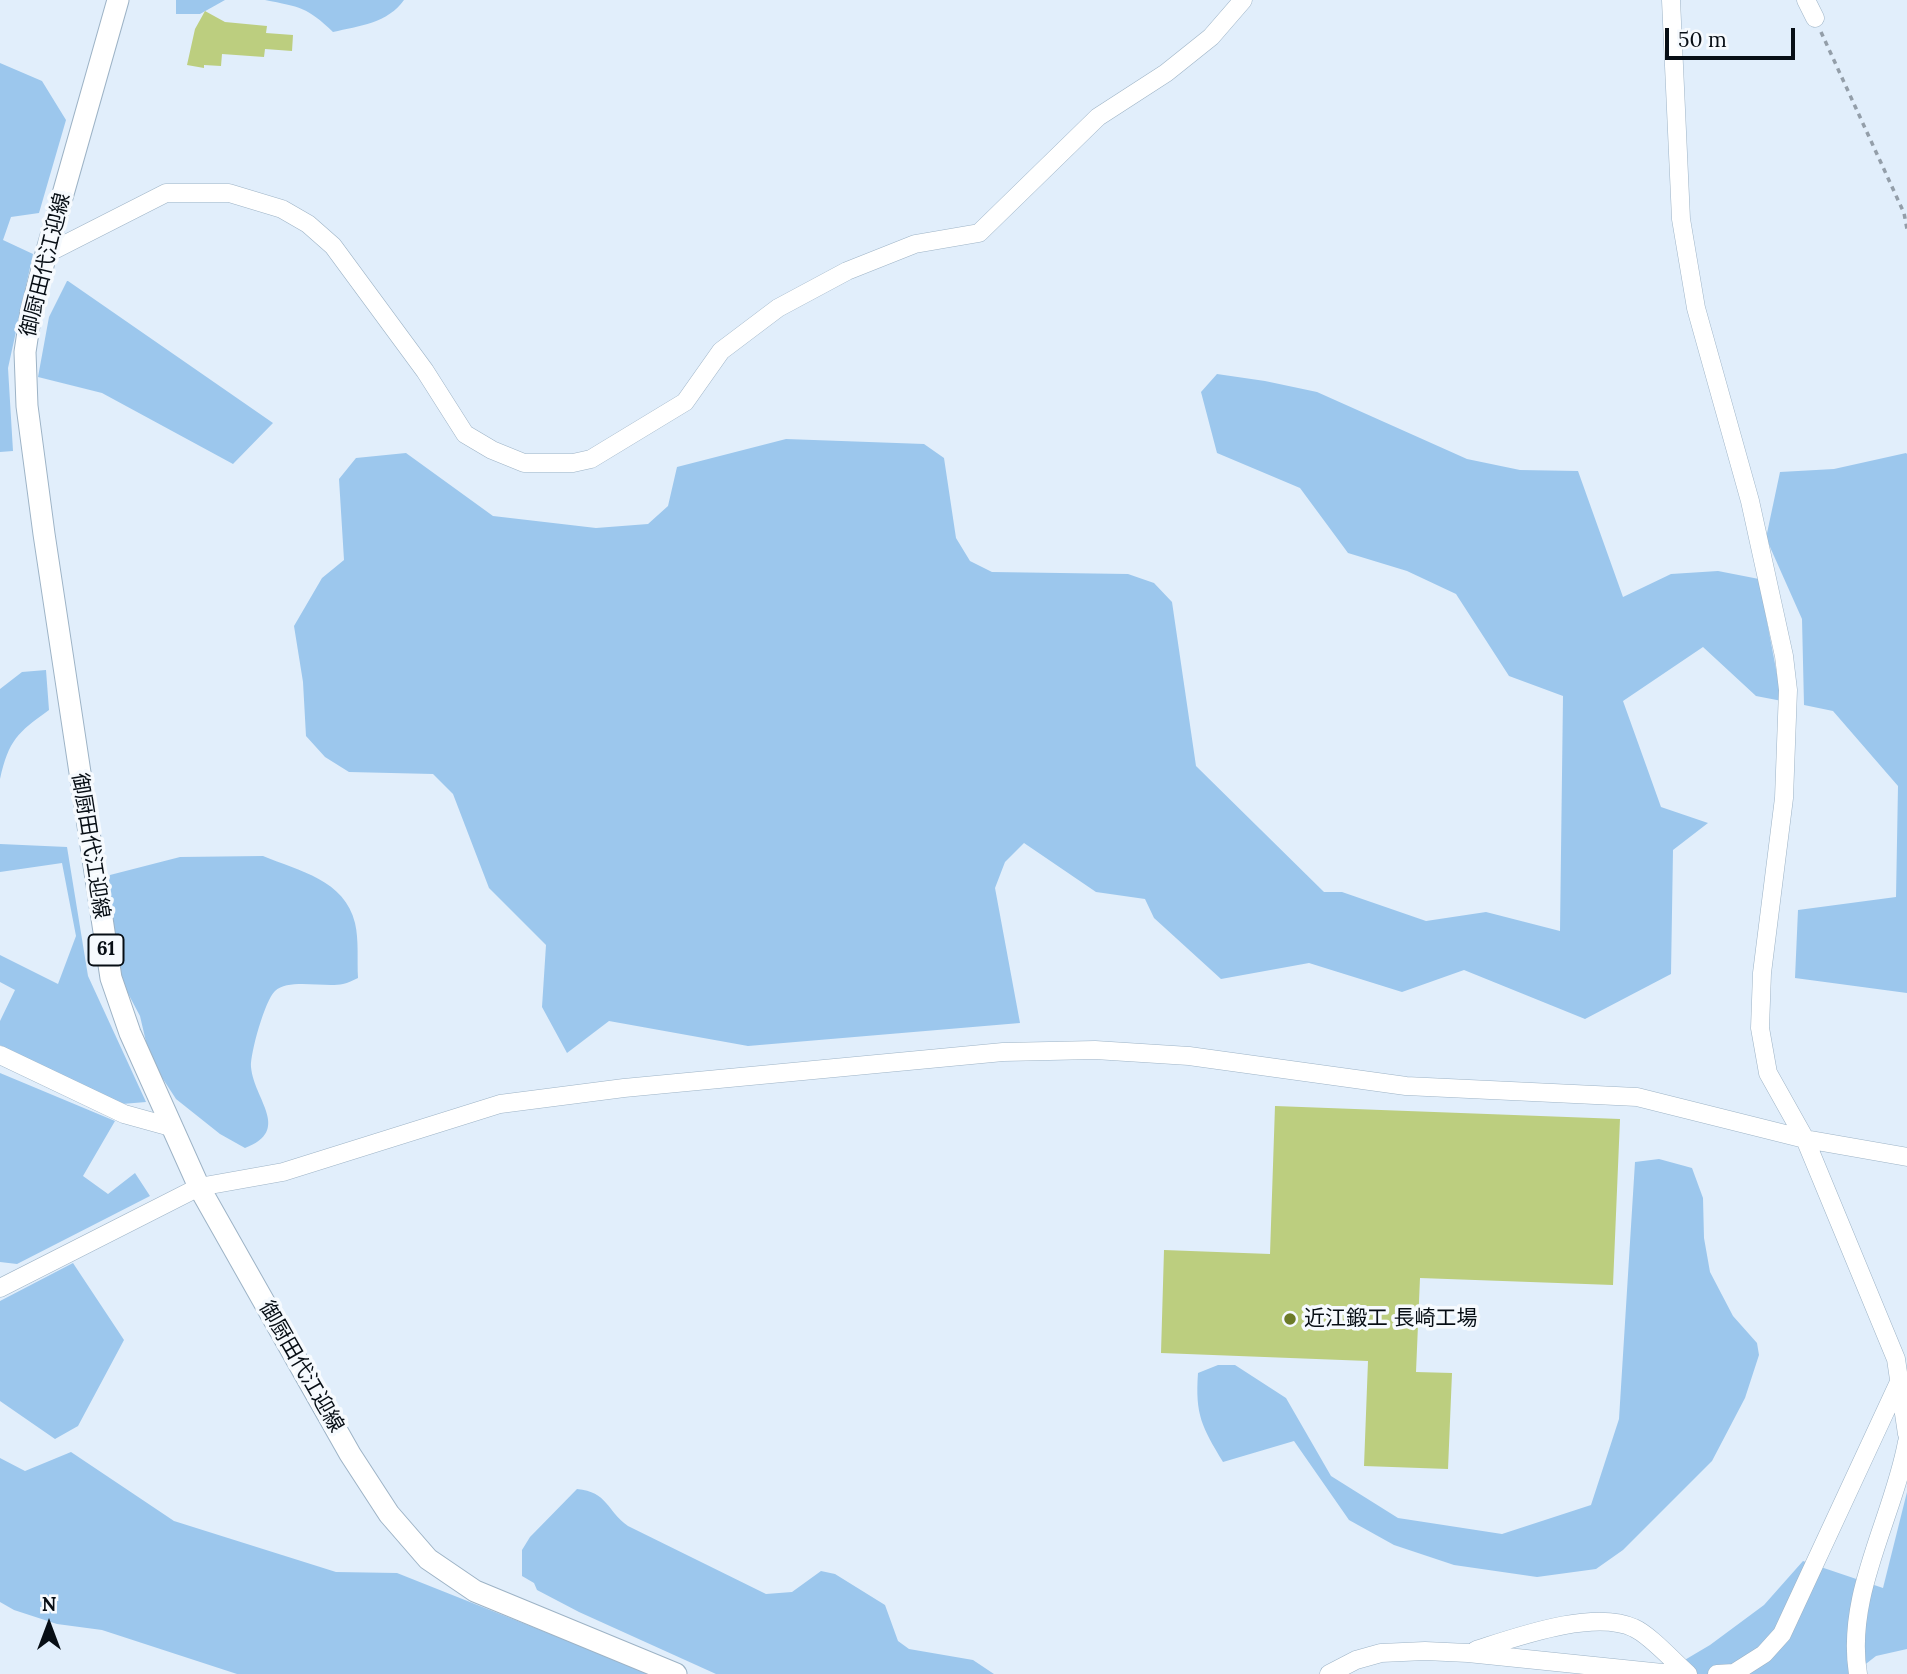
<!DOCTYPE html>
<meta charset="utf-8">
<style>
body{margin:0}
#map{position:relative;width:1907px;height:1674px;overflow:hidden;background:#e1eefb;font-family:Lora,serif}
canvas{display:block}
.north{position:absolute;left:14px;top:1590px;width:70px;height:70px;-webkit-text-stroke:5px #f6fafe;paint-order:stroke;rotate:0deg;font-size:19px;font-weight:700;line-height:28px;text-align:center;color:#070e15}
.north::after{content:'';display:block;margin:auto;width:24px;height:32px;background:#070e15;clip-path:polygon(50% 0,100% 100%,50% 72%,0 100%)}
.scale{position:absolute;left:1665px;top:28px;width:130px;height:32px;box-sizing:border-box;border:4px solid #070e15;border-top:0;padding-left:9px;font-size:21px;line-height:24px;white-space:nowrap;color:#070e15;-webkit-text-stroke:5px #f6fafe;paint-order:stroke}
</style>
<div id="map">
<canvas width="1907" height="1674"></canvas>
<div class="north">N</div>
<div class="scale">50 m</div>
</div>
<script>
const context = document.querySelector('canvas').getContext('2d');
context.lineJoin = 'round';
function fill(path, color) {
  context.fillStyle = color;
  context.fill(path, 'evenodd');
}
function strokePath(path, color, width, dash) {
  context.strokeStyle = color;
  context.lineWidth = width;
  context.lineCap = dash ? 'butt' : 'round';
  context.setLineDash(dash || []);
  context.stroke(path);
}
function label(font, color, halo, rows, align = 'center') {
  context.font = font + ' Lora,"Noto Sans JP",serif';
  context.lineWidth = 7;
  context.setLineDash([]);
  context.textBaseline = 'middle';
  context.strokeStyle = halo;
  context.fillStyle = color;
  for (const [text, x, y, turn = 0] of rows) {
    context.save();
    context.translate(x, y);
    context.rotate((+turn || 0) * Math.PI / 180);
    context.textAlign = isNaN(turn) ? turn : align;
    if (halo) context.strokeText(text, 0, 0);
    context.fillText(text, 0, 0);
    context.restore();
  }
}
const green = new Path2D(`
 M176,0H225L200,14H176Z
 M265,0H404C388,23 359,26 333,32C307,7 300,7 265,0Z
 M0,63L42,81L66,120L39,213L11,217L3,240L33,254L8,368L13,451L0,452Z
 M67,281H68L273,423L233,464L102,393L38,377L49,317Z
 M1217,374L1265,381L1317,392L1467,459L1520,470L1578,471L1623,597L1671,574L1718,571L1759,579L1782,701L1756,696L1703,647L1623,701L1661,807L1708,823L1673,850L1671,974L1585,1019L1464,970L1402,992L1309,963L1221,979L1154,918L1145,899L1096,892L1024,843L1005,862L995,888L1020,1023L748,1046L609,1021L567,1053L542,1007L546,945L489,888L453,794L433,774L349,772L325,757L306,736L303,682L294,626L322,578L344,560L339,479L356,458L406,453L493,516L596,528L648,524L668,506L677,467L786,439L924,444L944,458L956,538L970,561L992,572L1128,574L1154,583L1172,602L1196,766L1324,892H1342L1426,921L1486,912L1560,931L1563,696L1509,676L1456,594L1407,571L1348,553L1300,488L1217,453L1201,392Z
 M1906,453L1907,454V993L1795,978L1798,910L1896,897L1898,786L1833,711L1804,705L1802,619L1766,538L1780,472L1834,469Z
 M46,670L49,710C17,733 9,740 0,779V689L22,672Z
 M0,844L67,847L88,976L146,1102L122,1104L0,1045V1021L15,990L0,982V955L58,984L76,936L62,863L0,872Z
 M263,856C299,871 345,880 355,923C359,940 357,960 358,978C353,980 348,983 343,984C325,988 289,978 275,991C265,1000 250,1054 251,1067C254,1100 292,1130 245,1148L220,1134L176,1099L150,1059L140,1016L114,967L107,890L110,875L180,857Z
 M0,1073L115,1121L83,1176L108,1194L135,1173L150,1196L17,1264L0,1262Z
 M1659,1159L1692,1168L1703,1198L1704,1238L1710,1272L1733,1316L1757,1343L1759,1355L1745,1398L1712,1461L1623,1550L1596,1569L1537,1577L1454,1565L1394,1545L1349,1520L1294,1441L1223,1462C1202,1427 1195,1415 1198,1373L1218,1365H1235L1286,1398L1331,1476L1398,1518L1502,1534L1591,1505L1619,1419L1635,1162Z
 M73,1263L124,1340L78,1426L55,1439L0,1401V1301Z
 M71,1452L174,1521L336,1572L397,1573L651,1674H237L102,1630L57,1624L14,1610L0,1602V1458L25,1471Z
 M577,1489C608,1492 606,1510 628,1526L766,1594L792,1592L821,1571L835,1574L885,1605L898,1641L909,1649L973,1660L994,1674H716L579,1612L537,1590L534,1583L522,1576V1550L530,1537Z
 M1907,1492V1649L1876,1656L1853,1674H1661L1710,1645L1764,1605L1803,1561L1883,1588Z`);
const building = new Path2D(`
 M205,11L225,22L267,26L266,33L293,35L292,51L265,49L264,57L222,54L221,66L204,65V68L187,65L195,29Z
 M1275,1106L1620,1119L1613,1285L1420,1278L1416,1372L1452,1373L1448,1469L1364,1466L1368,1361L1161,1353L1164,1250L1270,1254Z`);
const path = new Path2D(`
 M1821,32L1904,213L1907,229`);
const minor = new Path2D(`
 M1671,0L1681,219L1696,308L1750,501L1784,656L1788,690L1784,798L1762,973L1760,1028L1768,1073L1805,1139L1896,1359L1907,1434
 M1806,0L1815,18
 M46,254L166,193H229L282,209L308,224L333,246L425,371L465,434L492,450L524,463H573L591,459L685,402L721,351L778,308L847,271L915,244L979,233L1098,117L1166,73L1211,37L1243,0
 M0,1055L124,1114L171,1127
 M0,1288L199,1187L283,1172L500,1104L624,1088L1003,1052L1095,1050L1189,1056L1406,1086L1637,1097L1805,1139L1907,1157
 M1476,1650C1517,1637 1594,1609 1634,1628C1650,1635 1674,1662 1688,1674
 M1329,1674L1356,1660L1381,1653L1425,1651L1468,1653L1672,1674
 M1717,1674L1734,1673L1764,1654L1782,1634L1899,1382
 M1858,1674C1845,1594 1893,1519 1907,1442`);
const major = new Path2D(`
 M118,0L46,254L31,312L25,352L27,406L44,534L111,978L130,1033L199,1187L350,1454L389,1514L428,1559L475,1591L676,1674`);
const markers = [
 [1290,1319,7,"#6c7b29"]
];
const shields = [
 [106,950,35]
];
const shieldNames = [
 ["61",106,950]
];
const streetNames = [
 ["御厨田代江迎線",46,265,-76],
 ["御厨田代江迎線",90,846,81],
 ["御厨田代江迎線",301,1367,60]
];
const poiNames = [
 ["近江鍛工 長崎工場",1304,1319]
];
fill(green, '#9cc7ed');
fill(building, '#bcce7f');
strokePath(minor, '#9db3c6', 19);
strokePath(major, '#9db3c6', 23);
strokePath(path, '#939ea9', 3.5, [5, 5]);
strokePath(minor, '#fff', 18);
strokePath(major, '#fff', 21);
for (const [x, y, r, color] of markers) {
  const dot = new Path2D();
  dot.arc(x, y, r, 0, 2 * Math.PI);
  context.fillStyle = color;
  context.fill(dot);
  strokePath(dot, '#f6fafe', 2.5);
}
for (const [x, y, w] of shields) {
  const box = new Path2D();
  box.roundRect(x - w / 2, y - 15.5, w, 31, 5);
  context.fillStyle = '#f6fafe';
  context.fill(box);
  strokePath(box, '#070e15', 2);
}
label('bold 19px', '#070e15', null, shieldNames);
label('21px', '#070e15', '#f6fafe', streetNames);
label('21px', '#070e15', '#f6fafe', poiNames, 'left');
</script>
